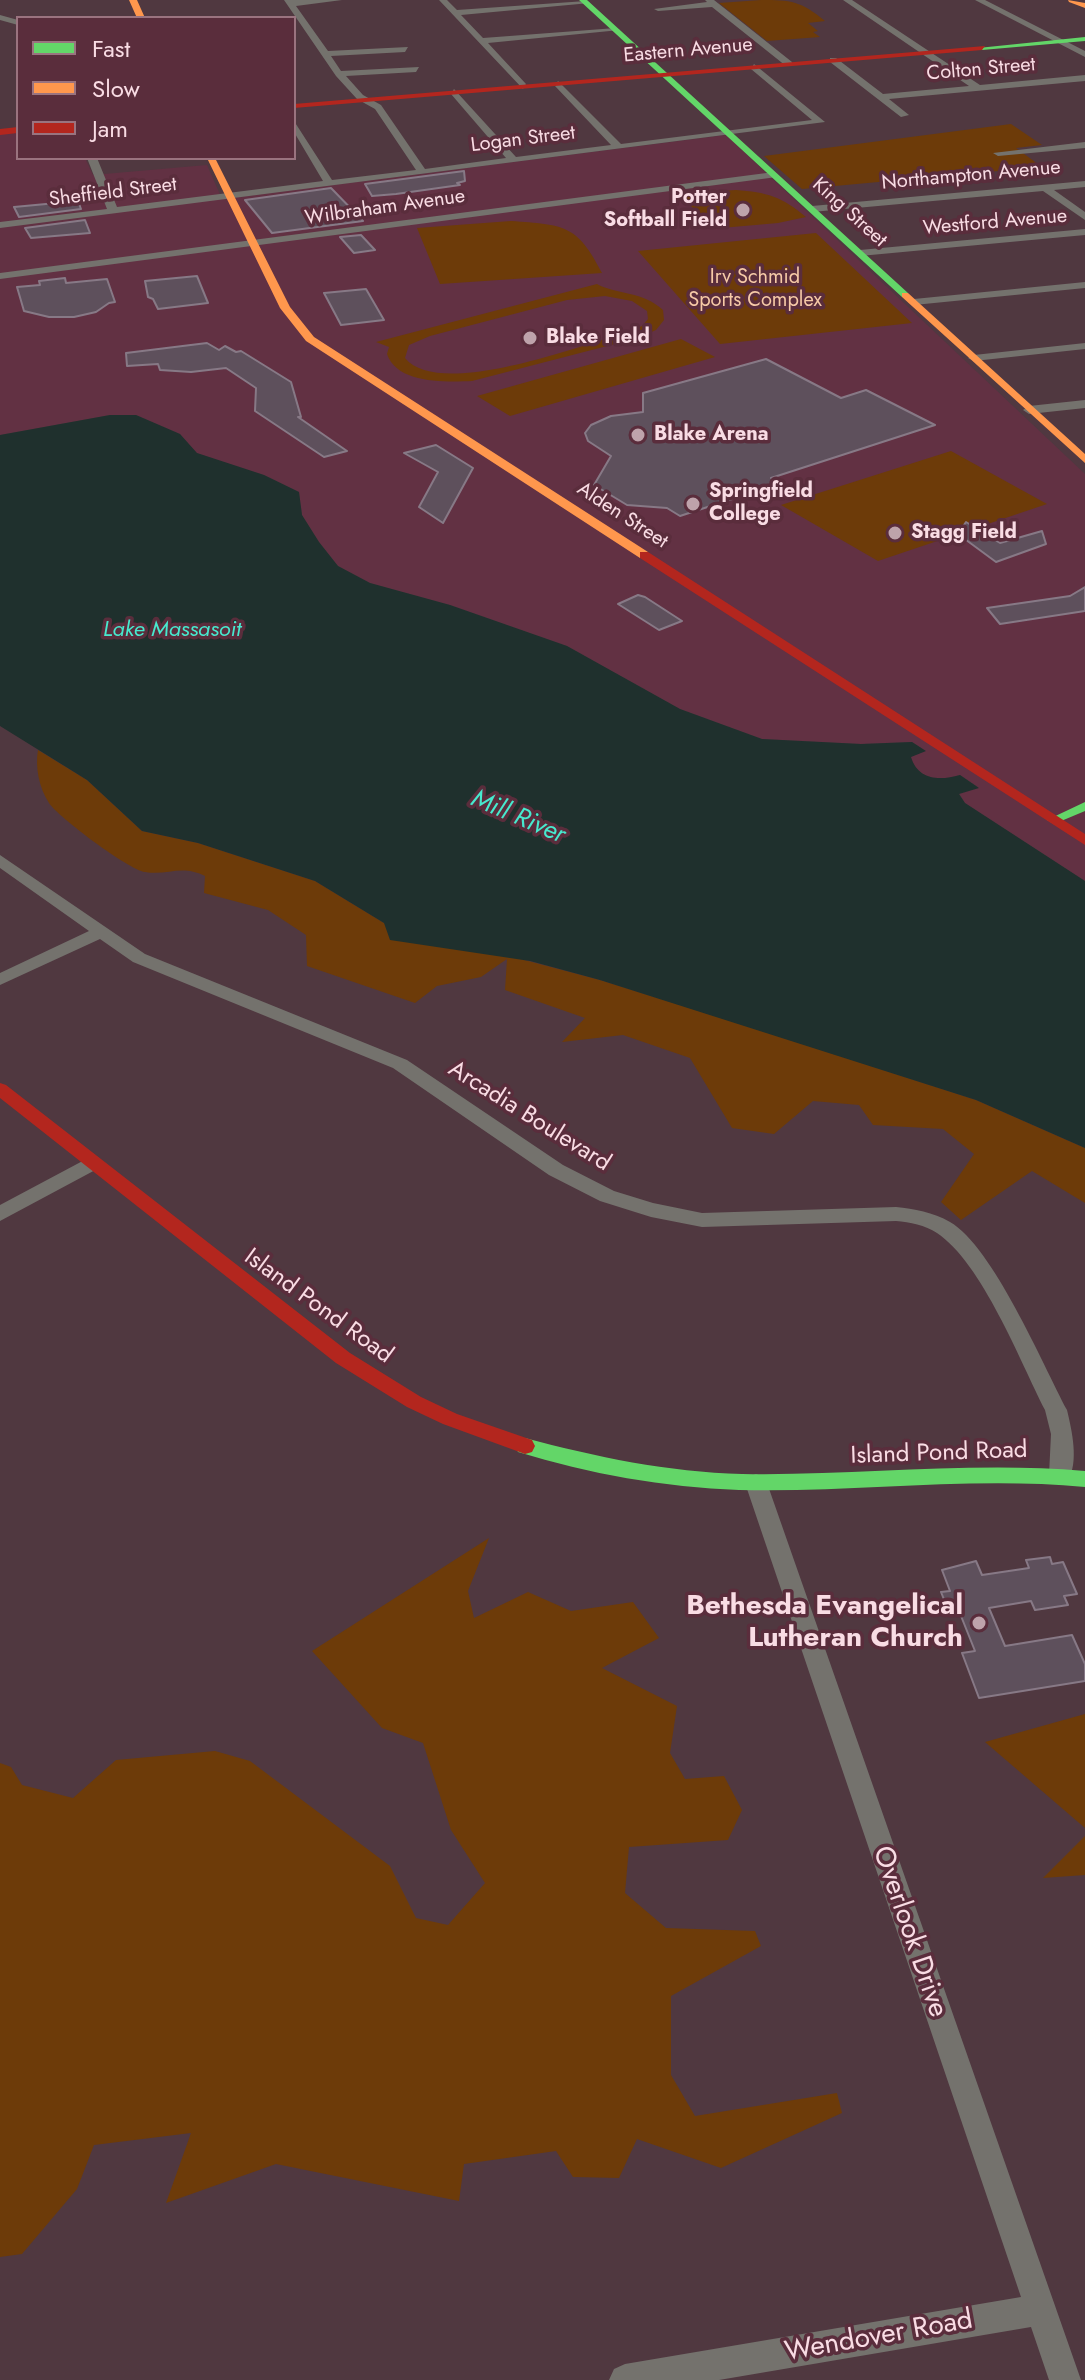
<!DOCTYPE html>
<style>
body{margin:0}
#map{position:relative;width:1085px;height:2380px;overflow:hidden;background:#503840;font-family:Jost,sans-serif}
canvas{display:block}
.legend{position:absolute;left:16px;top:16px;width:280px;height:144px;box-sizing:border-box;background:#5a2d3c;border:2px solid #9a737f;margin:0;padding:10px 14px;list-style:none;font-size:24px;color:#f9dce4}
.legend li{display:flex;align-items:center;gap:16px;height:40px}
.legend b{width:40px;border:2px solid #9a737f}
</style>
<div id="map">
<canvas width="1085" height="2380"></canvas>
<ul class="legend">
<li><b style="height:10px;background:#63d668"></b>Fast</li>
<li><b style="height:10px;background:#ff974d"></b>Slow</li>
<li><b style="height:10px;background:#b3261e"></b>Jam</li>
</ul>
</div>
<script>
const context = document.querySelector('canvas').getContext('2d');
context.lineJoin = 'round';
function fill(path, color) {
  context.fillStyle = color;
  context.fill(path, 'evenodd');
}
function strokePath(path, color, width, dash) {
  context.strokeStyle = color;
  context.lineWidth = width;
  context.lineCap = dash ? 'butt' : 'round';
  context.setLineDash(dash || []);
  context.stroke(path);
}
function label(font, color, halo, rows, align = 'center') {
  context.font = font + ' Jost,sans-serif';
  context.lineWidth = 7;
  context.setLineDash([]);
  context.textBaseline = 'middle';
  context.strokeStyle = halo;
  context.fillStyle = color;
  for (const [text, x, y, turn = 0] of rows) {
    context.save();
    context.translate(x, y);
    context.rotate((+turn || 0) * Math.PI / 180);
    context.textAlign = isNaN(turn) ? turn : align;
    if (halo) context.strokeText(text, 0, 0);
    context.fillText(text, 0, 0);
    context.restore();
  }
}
const built = new Path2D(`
 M18,133V158H85L93,175L207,165L222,199L726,135L1085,474V881L965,803L959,793L978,787L960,775L944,780L927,777L915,768L910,757L925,751L912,742L861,744L762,739L680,709L567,646L450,605L370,583L338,566L319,542L302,515L299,492L264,475L196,453L180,434L136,415H110L0,435V134Z`);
const green = new Path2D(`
 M761,0C791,0 801,1 825,21L808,23L818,31L813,32L820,37L767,41L719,3Z
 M1011,124L1042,145L1016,148L1042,167L802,189L764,156Z
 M736,190C766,192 783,197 806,217L778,223L721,228L714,226L677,194Z
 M511,221C564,225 577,224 602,273L440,284L417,228Z
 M816,233L912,323L720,344L638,251Z
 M597,284C617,295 643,291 663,310L664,320L656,330L638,338L472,381C446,382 397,384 387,354L389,347L376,342ZM605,296L632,301L647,311L648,319L642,326L628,332C582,345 439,400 405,358L409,345L430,336L567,300Z
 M681,339L715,357L510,416L477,396Z
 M951,451L1047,504L878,561L781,505Z
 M38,750L87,780L142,831L198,843L315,881L384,923L600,980L747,1026L976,1100L1085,1148V1203L1032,1171L961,1220L941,1202L974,1154L943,1129L873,1125L859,1105L813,1101L774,1134L732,1128L690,1058L623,1035L562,1042L585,1018L505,990L507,959L481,977L437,986L415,1003L307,966L306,935L268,910L204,893L205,876C181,864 168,876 145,872C129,870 58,817 49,803C39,788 35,767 38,750Z
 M489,1538L468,1591L474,1618L528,1592L571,1611L633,1602L659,1638L602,1668L677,1706L670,1753L685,1779L724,1776L742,1810L728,1840L629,1847L625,1893L666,1928L755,1931L761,1946L671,1996V2075L695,2116L837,2093L842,2113L721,2168L637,2139L619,2178L573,2177L556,2151L464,2164L459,2201L276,2164L166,2203L191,2133L94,2145L77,2189L22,2254L0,2257V1763L11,1767L22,1785L73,1798L116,1760L215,1751L250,1761L390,1866L416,1918L448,1925L485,1883L451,1830L423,1743L382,1728L312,1651Z
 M1085,1714V1828L985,1742Z
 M1085,1836V1875L1043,1878Z`);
const water = new Path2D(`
 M110,415H136L180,434L197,453L264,475L299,492L302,515L319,542L338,566L370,583L450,605L567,646L680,709L762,739L861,744L912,742L926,751L911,757C918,780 939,781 960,775L979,788L959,794L965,803L1085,881V1148L976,1100L600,980L530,961L390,940L384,923L315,881L198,843L142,831L87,780L0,726V435Z`);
const building = new Path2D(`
 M464,171L465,181L457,183L460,185L396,194L372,196L365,184Z
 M331,188L363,221L272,233L245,200Z
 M78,201L81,209L19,217L14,207Z
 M85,220L90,233L31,238L25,228Z
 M361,235L375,250L354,253L340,237Z
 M197,276L208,303L158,309L153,299L148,297L145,281Z
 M65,278L66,283L107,279L115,302L109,303L96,312L74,317H49L24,311L17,287L40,285L39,281Z
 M366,289L384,320L341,325L324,293Z
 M207,343L219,350L225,346L236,352L241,351L291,382L301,417H298L347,451L324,457L255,411L256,388L226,368L191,372L160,370L158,364L127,366L126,353Z
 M766,359L841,398L866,390L935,425L771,478L781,483L680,516L667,508L627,505L594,485L611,456L588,441L585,433L591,425L611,416L643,412V393Z
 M436,445L473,468L443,523L419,507L438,472L404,453Z
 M966,522L1000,543L1042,531L1046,544L996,562L958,534Z
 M1085,587V611L1000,624L987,608L1070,596Z
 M638,595L645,597L682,621L659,630L618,604Z
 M1050,1557L1052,1564L1063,1562L1077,1594L1064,1596L1068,1605L1035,1610L1031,1601L989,1608L1005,1646L1072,1635L1085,1664V1681L979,1698L962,1653L975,1651L957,1606L947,1607L941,1592L950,1591L942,1570L976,1561L982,1575L1029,1568L1026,1560Z`);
const street = new Path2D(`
 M284,0H342L296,6L328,51L408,47L405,52L331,56L341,71L419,67L416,72L346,76L363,95L381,105L425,169L506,158L451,94L454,89L516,157L611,145L555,86L558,81L621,144L812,120L751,69L754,64L825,122L0,228V222L107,209L87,158H97L117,207L323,181L294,132V121L332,180L416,170L375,109L357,99L336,76Z
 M439,0H447L457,10L586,1L590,3L461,15L483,38L616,28L620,30L488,43L526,84L523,89Z
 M705,0H714L792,62V66H786L712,7L658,11L654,9L707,2Z
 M843,0H852L980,85L1085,75V81L889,99L909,115L901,117L830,62V58H836L883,94L969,86Z
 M975,0H985L1085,51V57Z
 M0,15L18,20V25L0,20Z
 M1085,142V148L998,156L993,153Z
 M774,172L777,177L0,279V273Z
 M1085,181V187L1054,190L1085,212V220L1043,191L812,212L807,209L812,206Z
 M1085,229V235L860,256L855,253L860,250Z
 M1085,282V288L914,305L908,302L914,299Z
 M1085,343V349L974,361L968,358L974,355Z
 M1085,400V408L1029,414L1023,410L1029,406Z
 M0,855L145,954L407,1060L563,1165L614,1191L653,1203L702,1213L896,1207C914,1209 933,1212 950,1222C993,1247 1042,1363 1067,1410C1072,1431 1079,1461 1068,1481L1060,1484L1052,1481L1049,1475L1051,1434L1045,1410C1020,1361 982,1263 937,1233C925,1225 910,1222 896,1221L702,1227L651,1217L600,1201L549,1175L393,1068L133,962L100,939L0,985V973L89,931L0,868Z
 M92,1156L99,1158L102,1163L99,1168L0,1221V1205Z
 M756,1474L764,1477L767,1483L1081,2380H1049L1031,2327L719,2380H609L614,2369L625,2364L1021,2297L745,1483L748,1477Z`);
const fast = new Path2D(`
 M579,0H587L908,293V297H902Z
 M1085,37V41L982,50L978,48Z
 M1085,802V811L1054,824L1047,820Z
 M525,1438C596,1457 668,1472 742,1474C857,1476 970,1461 1085,1471V1487C969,1476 855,1493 739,1490C664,1487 589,1474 518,1452L515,1446L518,1440Z`);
const slow = new Path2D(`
 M129,0H137L145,18H137Z
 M1068,0L1085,3V8L1069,2Z
 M207,158H215L290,307L314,337L648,552V558H640L306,341L280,308Z
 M902,293H908L1085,454V463L902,297Z`);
const jam = new Path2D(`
 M985,46L982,50L294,108V104Z
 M18,127V133L0,135V129Z
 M640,552H648L1085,834V845L640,558Z
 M0,1083L6,1085L350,1353L421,1397L457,1414L532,1440L535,1446L532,1452L525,1454L443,1424L407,1407L336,1363L0,1098Z`);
const markers = [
 [743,210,8,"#bea3ab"],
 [530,338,8,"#bea3ab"],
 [638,435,8,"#bea3ab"],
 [693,504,8,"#bea3ab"],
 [895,533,8,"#bea3ab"],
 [979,1623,8,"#bea3ab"]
];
const farStreetnames = [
 ["Eastern Avenue",688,51,-5],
 ["Colton Street",981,70,-5],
 ["Logan Street",523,140,-7],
 ["Northampton Avenue",971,176,-5],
 ["Sheffield Street",113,193,-7],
 ["Wilbraham Avenue",385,208,-8],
 ["King Street",849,213,42],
 ["Westford Avenue",995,223,-5],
 ["Alden Street",622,516,33]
];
const farPoinames = [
 ["Potter",727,198,"right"],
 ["Softball Field",727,221,"right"],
 ["Blake Field",546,338],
 ["Blake Arena",654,435],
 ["Springfield",709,492],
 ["College",709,515],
 ["Stagg Field",911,533]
];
const farParknames = [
 ["Irv Schmid",755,278],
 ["Sports Complex",755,301]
];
const farWaternames = [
 ["Lake Massasoit",172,631]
];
const streetNames = [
 ["Arcadia Boulevard",529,1117,32],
 ["Island Pond Road",318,1307,36],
 ["Island Pond Road",939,1454,-2]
];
const waterNames = [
 ["Mill River",518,818,23]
];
const nearPoinames = [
 ["Bethesda Evangelical",963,1607],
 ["Lutheran Church",963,1639]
];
const nearStreetnames = [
 ["Overlook Drive",909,1932,71],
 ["Wendover Road",879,2337,-10]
];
fill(built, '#623143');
fill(green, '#6d3b09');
fill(water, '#1f302d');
fill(building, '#5e505c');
strokePath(building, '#877986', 2);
fill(street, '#74726d');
fill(fast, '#63d668');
fill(slow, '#ff974d');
fill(jam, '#b3261e');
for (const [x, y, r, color] of markers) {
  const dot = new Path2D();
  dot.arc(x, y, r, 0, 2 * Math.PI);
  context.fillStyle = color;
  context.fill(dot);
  strokePath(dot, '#5a2d3c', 3);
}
label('20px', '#f9dce4', '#5a2d3c', farStreetnames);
label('bold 20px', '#f9dce4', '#5a2d3c', farPoinames, 'left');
label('20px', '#f6caa7', '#5a2d3c', farParknames);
label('italic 22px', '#47e9ce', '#5a2d3c', farWaternames);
label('24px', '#f9dce4', '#5a2d3c', streetNames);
label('italic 26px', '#47e9ce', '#5a2d3c', waterNames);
label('bold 28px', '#f9dce4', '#5a2d3c', nearPoinames, 'right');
label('28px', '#f9dce4', '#5a2d3c', nearStreetnames);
</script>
